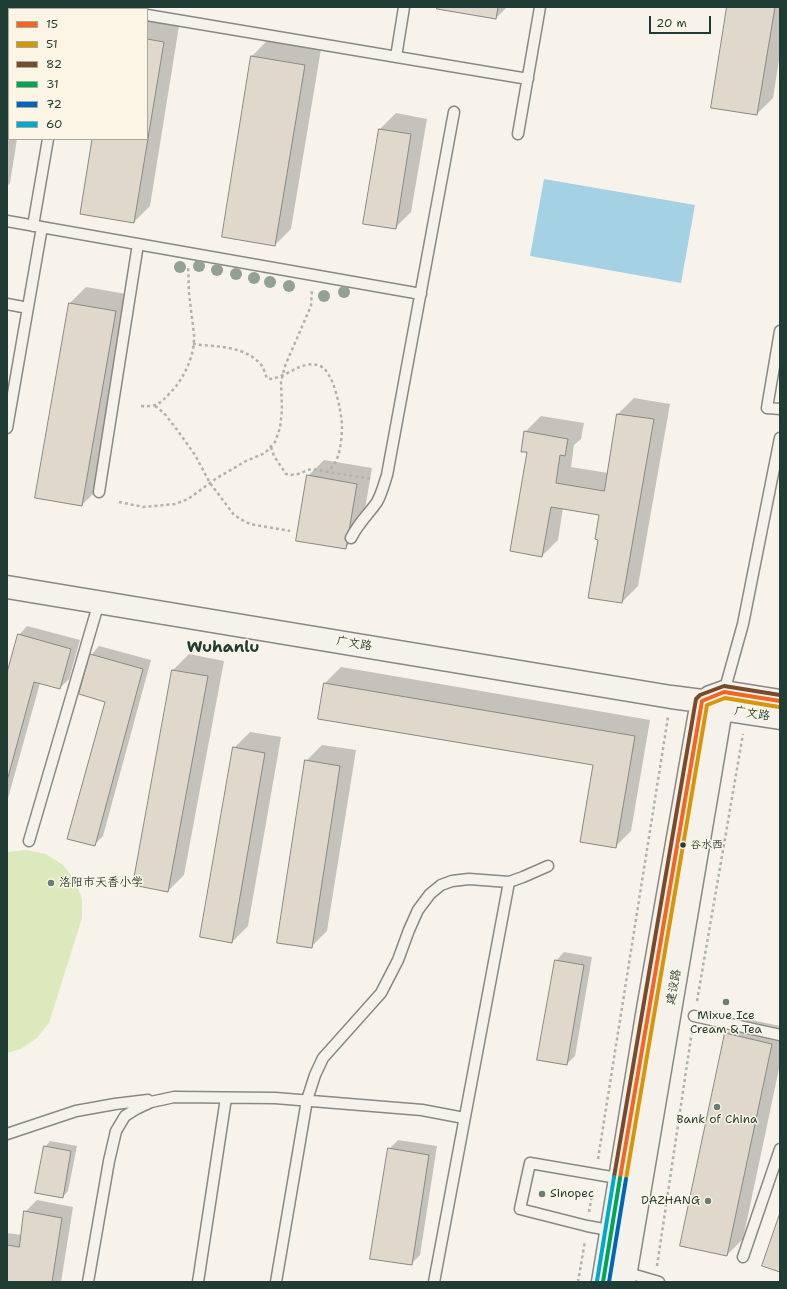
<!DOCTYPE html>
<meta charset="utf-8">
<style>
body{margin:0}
#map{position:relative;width:787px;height:1289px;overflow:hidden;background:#f7f3ea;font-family:"Shantell Sans",sans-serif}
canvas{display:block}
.frame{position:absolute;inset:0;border:8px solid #1f3d34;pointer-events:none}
.legend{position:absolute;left:8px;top:8px;width:140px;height:132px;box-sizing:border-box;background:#fcf5e5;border:1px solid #a4ab9e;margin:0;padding:5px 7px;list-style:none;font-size:12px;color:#1f3d34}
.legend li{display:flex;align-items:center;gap:8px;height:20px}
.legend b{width:20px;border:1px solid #a4ab9e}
.scale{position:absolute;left:649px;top:16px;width:62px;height:18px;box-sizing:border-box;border:2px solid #1f3d34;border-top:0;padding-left:5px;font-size:12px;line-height:14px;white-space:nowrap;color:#1f3d34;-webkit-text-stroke:3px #fcf5e5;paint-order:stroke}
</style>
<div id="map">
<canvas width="787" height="1289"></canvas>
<div class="frame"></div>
<ul class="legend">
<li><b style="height:5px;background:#f26522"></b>15</li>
<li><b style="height:5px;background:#d79608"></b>51</li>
<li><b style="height:5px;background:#7a4b2a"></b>82</li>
<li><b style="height:5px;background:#00a651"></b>31</li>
<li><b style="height:5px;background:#0065bd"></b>72</li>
<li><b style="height:5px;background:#00a9ce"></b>60</li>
</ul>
<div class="scale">20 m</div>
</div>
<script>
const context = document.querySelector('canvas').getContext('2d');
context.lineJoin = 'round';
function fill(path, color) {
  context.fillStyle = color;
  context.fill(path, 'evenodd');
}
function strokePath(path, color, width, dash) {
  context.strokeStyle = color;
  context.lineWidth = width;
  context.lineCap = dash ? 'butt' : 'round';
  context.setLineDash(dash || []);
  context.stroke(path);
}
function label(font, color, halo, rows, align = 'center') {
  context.font = font + ' "Shantell Sans","LXGW WenKai TC",sans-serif';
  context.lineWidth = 3;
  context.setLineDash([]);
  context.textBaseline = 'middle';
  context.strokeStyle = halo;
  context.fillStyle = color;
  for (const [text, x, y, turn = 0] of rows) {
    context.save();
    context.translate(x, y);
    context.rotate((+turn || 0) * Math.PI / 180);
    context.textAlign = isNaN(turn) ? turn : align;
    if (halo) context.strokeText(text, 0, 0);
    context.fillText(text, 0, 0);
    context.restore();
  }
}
const green = new Path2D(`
 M27,850L46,854L63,865L75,880L82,899V918L49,1023L37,1038L21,1049L7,1053V852Z`);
const water = new Path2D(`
 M544,179L695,205L681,283L530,256Z`);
const shadow = new Path2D(`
 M7,7H39L38,9H9V139H17L10,183L7,186Z
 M438,7H507L496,18Z
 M728,7H780V54L773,98L757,114Z
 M147,21L179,26L150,206L134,222L93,139H147Z
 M268,40L321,49L291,229L275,245L223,236L252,56Z
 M396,113L427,119L411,212L395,228L380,129Z
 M86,287L132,295L98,489L82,505L70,303Z
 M634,398L670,404L638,586L622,602L599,539L600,514L563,508L558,540L542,556L525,432L541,416L584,423L581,439L574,445L571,467L608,473L618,414Z
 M324,460L372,468L361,532L345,548L308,476Z
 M27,626L80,640L69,679L60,688L40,683L7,802V677L19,635Z
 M99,646L151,660L103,836L94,845L106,701L91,655Z
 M189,654L224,661L184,875L168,891L173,670Z
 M341,667L650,720L631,831L615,847L594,765L325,683Z
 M250,732L281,737L248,926L232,942L234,748Z
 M322,745L356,750L327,931L311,947L306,761Z
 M564,952L592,957L575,1056L567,1064L556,961Z
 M742,1018L780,1026V1064L743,1239L727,1255L726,1034Z
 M398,1140L437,1146L420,1255L411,1264L389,1149Z
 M50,1141L77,1146L68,1191L63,1197L45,1147Z
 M37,1200L73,1207L61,1282H7V1233L22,1235L25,1212Z`);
const building = new Path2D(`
 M437,7H498L496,19L437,9Z
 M727,7H775L757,115L711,108Z
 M7,16H9V110L7,122Z
 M147,39L164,42L134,223L80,214L92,139H147Z
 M251,56L305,65L275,246L222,237Z
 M379,129L411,134L396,229L363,224Z
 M69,303L116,311L82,506L35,498Z
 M617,414L654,419L622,603L588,598L598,540L595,539L599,515L551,507L542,557L510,551L527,452H521L524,431L568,439L565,456L560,455L556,483L604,491Z
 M307,475L357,484L346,549L296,541Z
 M18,634L71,649L60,689L34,682L7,781V673Z
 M90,654L143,669L95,846L67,839L105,702L79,694Z
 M172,670L208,676L168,892L133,885Z
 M324,683L635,736L616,848L580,842L593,765L318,719Z
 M233,747L265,753L232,943L200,937Z
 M305,760L340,766L312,948L277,943Z
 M555,960L584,965L567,1065L537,1060Z
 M725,1033L772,1044L727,1256L680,1246Z
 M44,1146L71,1151L63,1198L35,1193Z
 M388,1148L429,1155L412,1265L370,1259Z
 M24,1211L62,1218L52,1282H7V1245L19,1247Z
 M780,1213V1272L762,1266Z`);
const path = new Path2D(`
 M193,344C216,347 246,345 262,366C264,369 265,374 267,378L271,379C275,378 279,377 283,375C295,370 304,362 318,365C334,369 341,411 342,425C342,435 341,447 338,456C336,462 332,467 328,472
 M141,406C156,407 160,404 170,393C184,379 195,355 194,335C193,324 191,312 190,301C188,290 189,279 188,267
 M155,406L164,413L178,431L195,455L210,483L234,515L244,521L250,524L290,531
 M271,447L274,456L286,474L291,475L298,474L311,469L371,479
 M119,502L144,507L175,504L188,499L217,478L246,461L265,453L275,442L280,428L282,410L281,382L285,366L311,306L312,290
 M697,1001L743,734
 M598,1159L668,717
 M589,1212L593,1189
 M657,1266L692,1031
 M578,1282L585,1241`);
const lane = new Path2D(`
 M98,7L110,9
 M147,15L528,79
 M396,57L404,7
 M518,134L540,7
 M7,221L421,294
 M33,226L48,139
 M7,304L28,308
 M780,331L767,408L780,409
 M7,428L42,227
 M99,492L138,244
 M351,538C359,522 368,515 377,502C382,493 384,484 387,475L454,112
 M724,692L743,624L780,438
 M29,841L99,602
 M694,1016L780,1035
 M7,1134L76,1111L115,1104L148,1100
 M614,1231L587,1226L520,1209L530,1163L623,1179
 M743,1257L780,1149
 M625,1272L659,1282
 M88,1282L109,1161L116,1131L125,1116L136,1109L151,1102L174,1097L275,1098L422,1110L464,1118
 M198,1282L226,1098
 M276,1282L307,1100L315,1075L323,1058L381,993L398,960L409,930L418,910L430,894L441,885L452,881L469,879L509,882L523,877L548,866
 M434,1282L509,882`);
const secondary = new Path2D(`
 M7,587L671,697L702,701L721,709L780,718
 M710,697L724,692L780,701
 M603,1282L648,1009L702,701
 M624,1282L724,692`);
const bus1 = new Path2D(`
 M620,1178L702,701L724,692L780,701`);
const bus2 = new Path2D(`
 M626,1179L707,705L725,698L779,707`);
const bus3 = new Path2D(`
 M614,1177L696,699L700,695L724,686L780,695`);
const bus4 = new Path2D(`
 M603,1282L620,1178`);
const bus5 = new Path2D(`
 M609,1282L626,1179`);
const bus6 = new Path2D(`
 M597,1281L614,1177`);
const trees = [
 [199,266],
 [180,267],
 [217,270],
 [236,274],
 [254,278],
 [270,282],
 [289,286],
 [344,292],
 [324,296]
];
const markers = [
 [683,845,3.5,"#1f3d34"],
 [51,883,4,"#6b7d74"],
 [726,1002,4,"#6b7d74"],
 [717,1107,4,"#6b7d74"],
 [542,1194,4,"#6b7d74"],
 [708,1201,4,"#6b7d74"]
];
const busNames = [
 ["谷水西",690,845]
];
const streetNames = [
 ["广文路",354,644,9],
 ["广文路",752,714,9],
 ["建设路",674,987,-80]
];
const poiNames = [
 ["洛阳市天香小学",59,883],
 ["Mixue Ice",726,1016,"center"],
 ["Cream & Tea",726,1030,"center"],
 ["Bank of China",717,1120,"center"],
 ["Sinopec",550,1194],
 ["DAZHANG",700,1201,"right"]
];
const districtNames = [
 ["Wuhanlu",223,648]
];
fill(green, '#dce9bd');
fill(water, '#a4d2e4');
fill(shadow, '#0003');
fill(building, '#dfd8cb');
strokePath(building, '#868984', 1);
strokePath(lane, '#868984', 13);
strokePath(secondary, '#868984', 25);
strokePath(path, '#b0b2ad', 2.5, [3, 3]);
strokePath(lane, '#f5f2ec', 10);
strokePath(secondary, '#f5f2ec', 22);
strokePath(bus1, '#f26522', 4);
strokePath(bus2, '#d79608', 4);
strokePath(bus3, '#7a4b2a', 4);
strokePath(bus4, '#00a651', 4);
strokePath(bus5, '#0065bd', 4);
strokePath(bus6, '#00a9ce', 4);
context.fillStyle = '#92a191';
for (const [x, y] of trees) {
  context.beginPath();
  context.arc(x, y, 6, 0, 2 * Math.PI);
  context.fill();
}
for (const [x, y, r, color] of markers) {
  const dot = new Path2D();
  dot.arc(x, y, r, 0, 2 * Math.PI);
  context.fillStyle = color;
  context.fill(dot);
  strokePath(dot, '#fcf5e5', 1.5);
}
label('11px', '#1f3d34', '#fcf5e5', busNames, 'left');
label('12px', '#1f3d34', '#fcf5e5', streetNames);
label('12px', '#1f3d34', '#fcf5e5', poiNames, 'left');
label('bold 16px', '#1f3d34', '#fcf5e5', districtNames);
</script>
